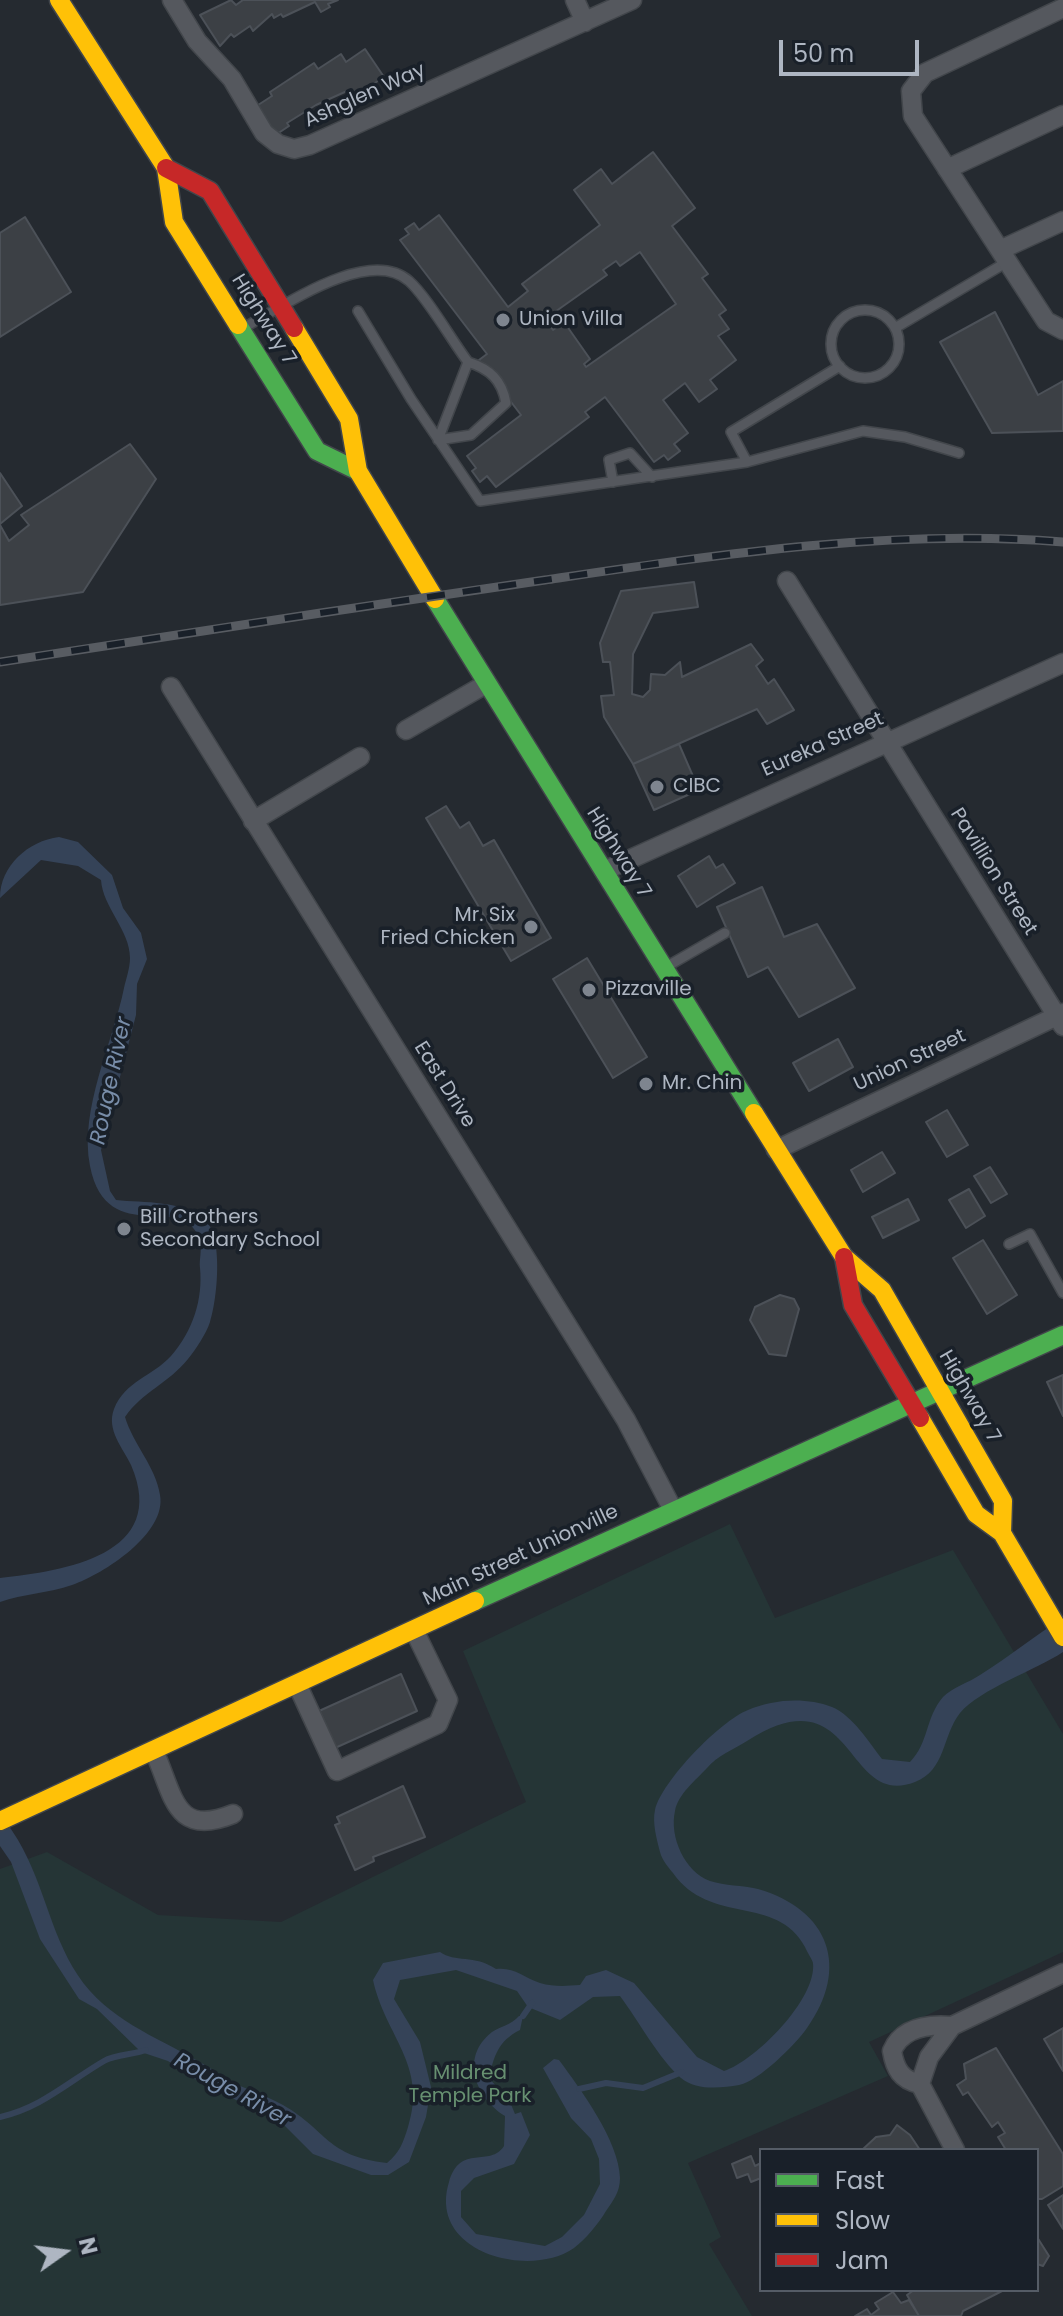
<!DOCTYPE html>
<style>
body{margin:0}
#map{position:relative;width:1063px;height:2316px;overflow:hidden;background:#252a30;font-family:Poppins,sans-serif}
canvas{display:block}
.legend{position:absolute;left:759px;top:2148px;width:280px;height:144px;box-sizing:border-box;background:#192029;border:2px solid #555c66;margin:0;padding:10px 14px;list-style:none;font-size:24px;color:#aeb6c2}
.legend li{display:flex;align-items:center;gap:16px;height:40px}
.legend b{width:40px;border:2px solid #555c66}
.north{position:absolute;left:24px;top:2212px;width:80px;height:80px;-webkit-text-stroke:6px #192029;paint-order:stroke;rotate:76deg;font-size:22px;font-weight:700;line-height:32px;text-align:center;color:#aeb6c2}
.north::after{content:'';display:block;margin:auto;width:28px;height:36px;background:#aeb6c2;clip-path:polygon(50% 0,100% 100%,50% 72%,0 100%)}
.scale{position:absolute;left:779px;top:40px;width:140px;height:36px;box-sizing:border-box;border:4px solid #aeb6c2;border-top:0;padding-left:10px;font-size:24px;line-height:28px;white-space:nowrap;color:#aeb6c2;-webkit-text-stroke:6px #192029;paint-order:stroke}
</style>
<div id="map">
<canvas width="1063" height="2316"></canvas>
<ul class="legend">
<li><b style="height:10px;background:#4caf50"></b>Fast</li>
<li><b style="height:10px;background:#ffc107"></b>Slow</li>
<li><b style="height:10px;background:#c62828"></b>Jam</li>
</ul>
<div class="north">N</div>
<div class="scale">50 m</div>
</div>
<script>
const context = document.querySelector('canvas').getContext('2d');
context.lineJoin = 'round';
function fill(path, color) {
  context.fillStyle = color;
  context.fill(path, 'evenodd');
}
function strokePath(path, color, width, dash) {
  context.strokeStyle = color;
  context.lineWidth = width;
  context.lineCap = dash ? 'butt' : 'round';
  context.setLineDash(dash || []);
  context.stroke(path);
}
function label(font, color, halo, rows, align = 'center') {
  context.font = font + ' Poppins,sans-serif';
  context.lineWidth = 7;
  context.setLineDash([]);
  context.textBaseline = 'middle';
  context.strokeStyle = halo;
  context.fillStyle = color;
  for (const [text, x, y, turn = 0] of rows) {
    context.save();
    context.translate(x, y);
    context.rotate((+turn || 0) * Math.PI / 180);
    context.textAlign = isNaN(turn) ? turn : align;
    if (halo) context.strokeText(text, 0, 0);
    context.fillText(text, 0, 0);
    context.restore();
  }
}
const green = new Path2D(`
 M730,1524L775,1618L953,1550L1063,1734V1952L869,2042L888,2076L688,2163L721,2237L709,2244L752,2316H0V1869L47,1852L158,1915L281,1922L526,1802L463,1651Z`);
const water = new Path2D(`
 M59,837L78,842L112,875L123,908L141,933L147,959L137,984L136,1015L101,1150L110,1191L116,1200C144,1203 183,1200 205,1220C224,1237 217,1301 210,1322C206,1334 196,1349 188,1359C169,1383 142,1392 125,1417C133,1444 156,1467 160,1495C167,1533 104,1574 72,1585C49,1593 23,1594 0,1602V1578C64,1571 170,1555 131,1465C123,1448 106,1430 114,1409C125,1381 153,1376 171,1356C193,1331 203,1299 200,1268C199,1260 202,1251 200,1243C189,1187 107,1252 90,1166C79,1109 113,1043 124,988C126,979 130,968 130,958C130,930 103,908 101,880L78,866L41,860L0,898C0,866 28,841 59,837Z
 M1063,1618V1652C1036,1670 980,1689 960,1713C942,1736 946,1770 915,1782C844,1810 856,1671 747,1741C734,1749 717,1756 707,1768C696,1780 678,1794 675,1811C669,1837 685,1872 710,1881C725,1886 742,1885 758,1889C830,1910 850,1968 807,2028C796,2044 758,2082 739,2085C722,2088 696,2091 681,2078C659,2059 638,2020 620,1996L593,1997L560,2020L528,2007L517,1991L456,1970L400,1980L394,1999L420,2042L431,2087L426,2117L409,2162L388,2175H371L313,2154L283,2124L195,2079L168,2061L141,2052L97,2009L79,1999L40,1939L11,1862L0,1846V1813C8,1825 17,1837 23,1849C48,1896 54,1950 90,1991C123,2028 173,2044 213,2070C218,2073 222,2078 228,2081C247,2089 265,2095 283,2105C328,2131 326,2156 387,2163C400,2152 403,2143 408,2127C428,2065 385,2036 373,1980L383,1963L440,1952C455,1963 474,1954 496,1969C515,1967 522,1977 540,1983C554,1987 566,1986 580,1985L586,1976L606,1970L634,1983L697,2057L724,2071C755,2061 817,1999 813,1963C812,1959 807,1952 805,1947C777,1894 710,1926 673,1873C668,1867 662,1860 660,1852C657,1840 652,1823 655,1810C662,1781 720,1721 748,1710C774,1699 806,1697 832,1707C853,1716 868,1741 882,1759L910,1762C929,1743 925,1718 943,1697C953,1687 968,1683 980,1675C1009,1657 1034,1636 1063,1618Z
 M519,2016H523L520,2030C498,2041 494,2056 489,2078L510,2102L515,2114L521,2112L530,2135L514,2164L474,2178L461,2191V2217L476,2234L545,2246L562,2237L584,2215L600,2184L599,2159L591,2139L571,2118L543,2068L554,2059L559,2060C581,2090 619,2141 620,2178C620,2192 613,2201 606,2211C599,2223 585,2240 574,2248C530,2279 427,2253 449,2182C460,2143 490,2168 504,2146L505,2116C476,2098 459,2058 492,2032C501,2026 511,2025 519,2016Z`);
const stream = new Path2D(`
 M523,2016L532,2003
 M579,2089L606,2083L643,2088L682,2072
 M0,2117C41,2108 68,2082 104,2061C116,2054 133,2055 146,2050`);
const building = new Path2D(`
 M231,0L236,5L243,0H338L328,4L330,7L321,12L315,2L283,17L281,14L274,18L272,14L253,31L250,26L234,37L231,34L220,46L200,15Z
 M365,49L384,77L352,98L347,91L316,105L287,123L289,126L274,136L255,107L272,96L270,92L314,63L318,69L341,54L346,62Z
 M653,152L695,208L672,226L708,274L702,278L726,310L719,315L729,329L718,336L736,360L710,380L717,389L699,402L685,383L663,400L688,433L674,444L680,451L668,460L664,455L654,462L605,397L585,412L589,417L496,487L487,476L480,482L472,471L476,468L467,456L521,415L479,360L487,354L400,240L409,234L405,229L414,223L419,230L439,215L508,307L528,291L522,284L600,225L574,190L601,169L612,184ZM640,252L676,304L586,367L584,364L590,359L564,322L553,330L545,319L607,275L603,270L616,261L620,266Z
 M25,217L71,292L0,337V233Z
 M995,312L1038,395L1063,381V431L992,433L940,342Z
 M130,444L156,479L83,592L0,605V525L9,541L29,525L21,515Z
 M0,473L22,506L0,524Z
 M694,582L698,607L653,613L633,654L632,694L643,697L650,690L651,674L665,675L680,662L682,677L751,644L763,660L756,666L768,684L774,679L794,710L767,724L757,709L633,764L604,717L601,696L614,695L610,662H603L600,643L621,591Z
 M679,744L699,790L654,810L633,764Z
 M446,806L460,828L469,822L483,846L494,840L551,938L511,961L426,818Z
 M709,856L716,868L723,864L735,883L697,907L678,876Z
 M762,887L784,937L817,924L855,988L799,1017L768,967L748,977L717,907Z
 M587,958L647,1057L613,1078L553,979Z
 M838,1039L853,1067L809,1091L793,1063Z
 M947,1110L968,1145L947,1157L926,1122Z
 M882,1152L895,1173L863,1192L851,1170Z
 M990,1167L1007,1194L991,1203L974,1176Z
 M969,1189L985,1216L966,1228L949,1200Z
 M908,1199L919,1220L883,1238L872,1217Z
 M983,1240L1017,1295L987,1314L953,1258Z
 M780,1295L794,1299L799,1309L786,1356L769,1354L750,1320L755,1307Z
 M1063,1375V1416L1047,1382Z
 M401,1674L417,1711L335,1748L319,1711Z
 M403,1786L425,1837L373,1857L374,1861L355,1870L335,1825L340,1823L337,1817Z
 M1063,2028V2071L1044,2039Z
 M996,2048L1063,2154V2186L1042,2199H1037V2150H1006L998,2137L1005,2133L998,2122L992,2127L968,2092L963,2095L957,2085L966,2079L964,2064Z
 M897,2125L910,2135L920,2150H862L876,2137L890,2135Z
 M751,2156L755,2166L761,2163V2178L751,2182L748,2174L737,2178L732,2164Z
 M1063,2195V2229L1048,2205Z
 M1037,2237L1049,2256L1043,2266L1037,2264Z
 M914,2290H1004L963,2311L961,2316H919L907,2295Z
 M893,2292L901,2303L909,2300L919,2316H855L867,2309L871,2315L879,2309L875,2303Z`);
const lane = new Path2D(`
 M831 344a34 34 0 1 1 68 0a34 34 0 1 1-68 0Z
 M358,311L411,399L480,501L747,462L863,431L905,437L959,453
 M245,327C284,306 369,246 409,281C428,298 452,341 468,362L438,440
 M895,328L1007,262
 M438,440L471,435L506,403C502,380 490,369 468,362
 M747,462L731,432L840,366
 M613,482L609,460L630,453L652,477
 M666,967L725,933
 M1009,1244L1030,1234L1063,1293`);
const street = new Path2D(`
 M172,0L197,41L232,79L264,133L278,144L294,149L310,145L632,0
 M575,0L585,22
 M1063,8L925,73L911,91L913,116L1046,321L1063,330
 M947,169L1063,115
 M1000,250L1063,221
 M787,581L1063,1026
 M171,687L626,1420L673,1510
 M406,730L486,684
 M253,821L360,757
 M604,871L1063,663
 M776,1150L1063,1013
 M297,1684L337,1771L438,1724L448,1700L414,1630
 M154,1751C174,1795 174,1838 233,1814
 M920,2084C901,2080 895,2069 892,2051C902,2027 928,2024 952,2026
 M955,2150L920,2084L929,2057L952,2026L1063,1973`);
const fast = new Path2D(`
 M238,325L317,451L358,471
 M435,599L754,1113
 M475,1601L1063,1335`);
const slow = new Path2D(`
 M59,0L166,168L174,222L238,325
 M294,328L349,419L358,471L435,599
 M754,1113L844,1257L882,1290L1003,1501L1002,1533
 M920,1418L976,1514L1002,1533L1063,1637
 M0,1821L475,1601`);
const jam = new Path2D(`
 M166,168L210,191L294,328
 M844,1257L853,1305L920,1418`);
const rail = new Path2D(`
 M0,662C182,634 363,606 545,580C715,555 891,528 1063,542`);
const markers = [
 [503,320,8,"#7e858f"],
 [657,787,8,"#7e858f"],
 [531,927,8,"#7e858f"],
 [589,990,8,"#7e858f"],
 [646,1084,8,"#7e858f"],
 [124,1229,8,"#7e858f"]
];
const streetNames = [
 ["Ashglen Way",365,96,-24],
 ["Highway 7",263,320,58],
 ["Eureka Street",823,745,-24],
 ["Highway 7",618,853,58],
 ["Pavillion Street",993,872,58],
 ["Union Street",910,1061,-25],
 ["East Drive",444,1085,58],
 ["Highway 7",969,1397,60],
 ["Main Street Unionville",521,1556,-25]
];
const poiNames = [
 ["Union Villa",519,320],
 ["CIBC",673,787],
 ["Mr. Six",515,916,"right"],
 ["Fried Chicken",515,939,"right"],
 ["Pizzaville",605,990],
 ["Mr. Chin",662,1084],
 ["Bill Crothers",140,1218],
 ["Secondary School",140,1241]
];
const parkNames = [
 ["Mildred",470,2074],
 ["Temple Park",470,2097]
];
const waterNames = [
 ["Rouge River",112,1081,-78],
 ["Rouge River",232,2091,29]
];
fill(green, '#253536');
fill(water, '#354358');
strokePath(stream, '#354358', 6);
fill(building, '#3c4045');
strokePath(building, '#4c5158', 2);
strokePath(lane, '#42464b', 12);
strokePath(street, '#42464b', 21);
strokePath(fast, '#42464b', 21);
strokePath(slow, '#42464b', 21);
strokePath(jam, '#42464b', 21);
strokePath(lane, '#55585e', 9);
strokePath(street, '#55585e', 18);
strokePath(fast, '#4caf50', 18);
strokePath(slow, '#ffc107', 18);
strokePath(jam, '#c62828', 18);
strokePath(rail, '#585c62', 9);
strokePath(rail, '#192029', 6, [18]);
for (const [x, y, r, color] of markers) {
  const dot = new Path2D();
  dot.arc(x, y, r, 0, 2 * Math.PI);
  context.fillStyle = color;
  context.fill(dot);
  strokePath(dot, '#192029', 3);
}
label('20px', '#aeb6c2', '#192029', streetNames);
label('20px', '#aeb6c2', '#192029', poiNames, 'left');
label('20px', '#679071', '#192029', parkNames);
label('italic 22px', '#788da9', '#192029', waterNames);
</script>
